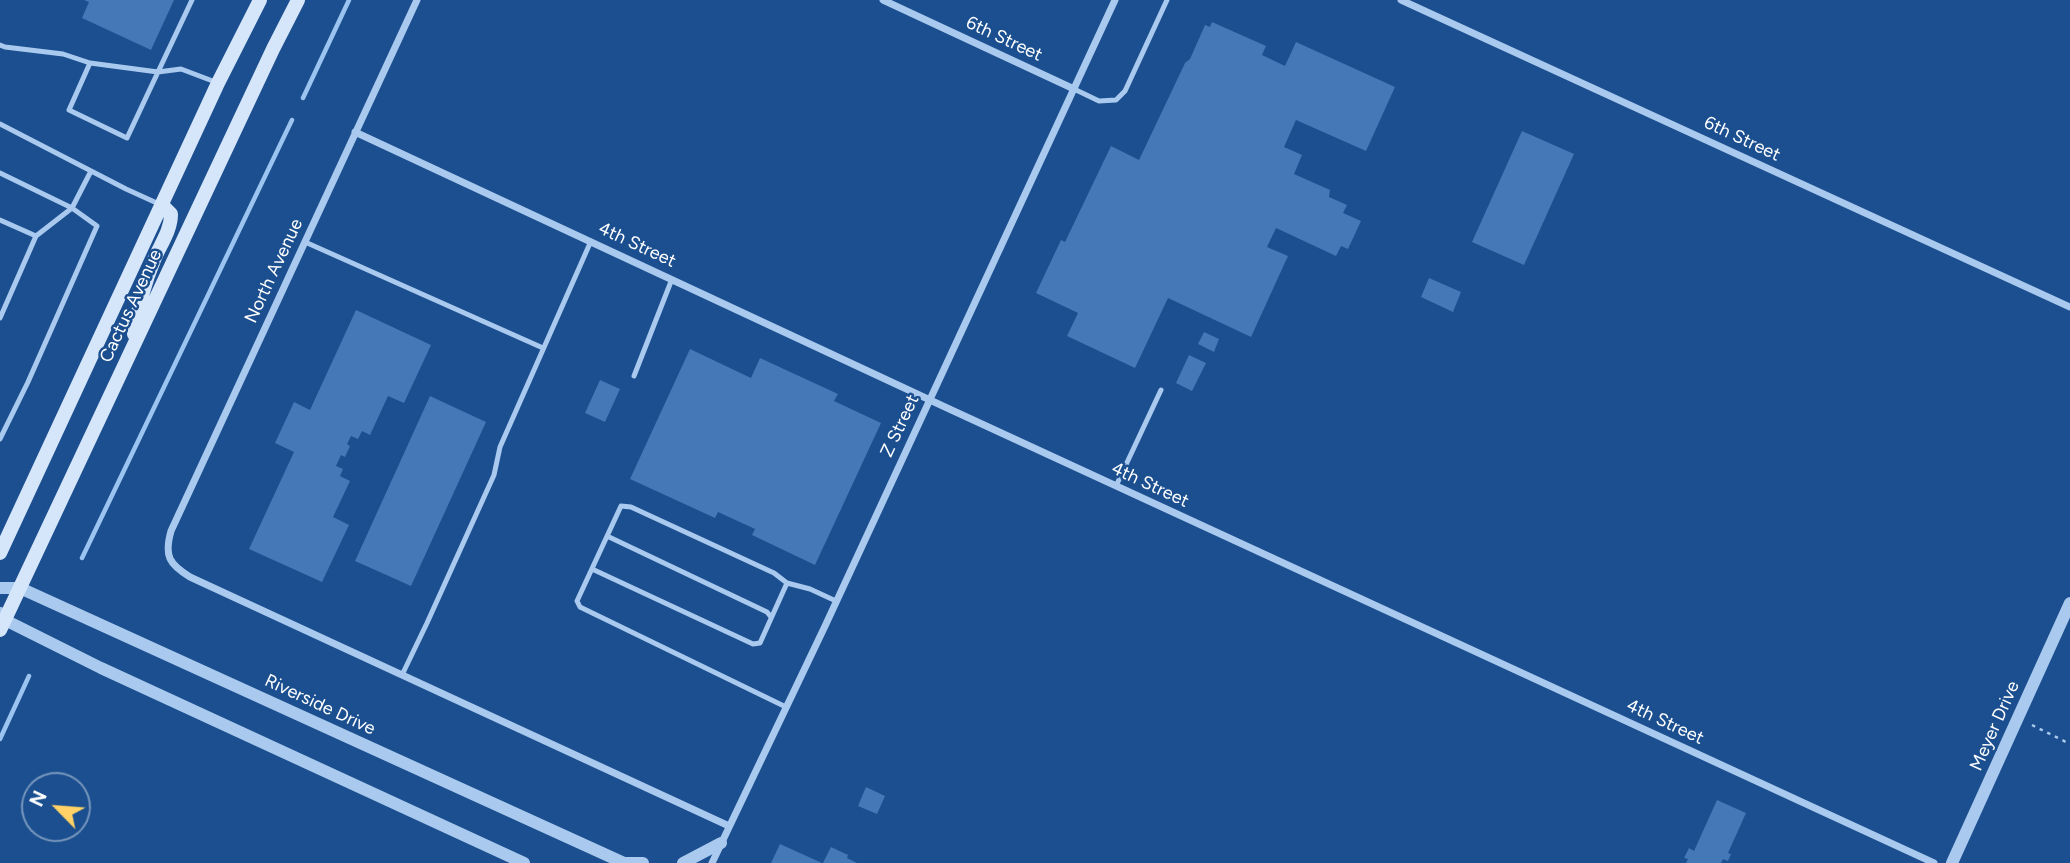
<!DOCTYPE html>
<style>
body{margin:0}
#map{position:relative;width:2070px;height:863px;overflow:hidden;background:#1b4f8f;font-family:Figtree,sans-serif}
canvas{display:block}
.north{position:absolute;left:21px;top:772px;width:70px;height:70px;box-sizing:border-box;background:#1b4f8f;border:2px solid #7695bc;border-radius:50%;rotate:295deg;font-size:19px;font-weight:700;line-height:28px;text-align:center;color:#fff}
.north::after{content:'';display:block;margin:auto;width:24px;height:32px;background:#ffd166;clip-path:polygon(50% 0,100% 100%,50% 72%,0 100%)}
</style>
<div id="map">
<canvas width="2070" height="863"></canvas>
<div class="north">N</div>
</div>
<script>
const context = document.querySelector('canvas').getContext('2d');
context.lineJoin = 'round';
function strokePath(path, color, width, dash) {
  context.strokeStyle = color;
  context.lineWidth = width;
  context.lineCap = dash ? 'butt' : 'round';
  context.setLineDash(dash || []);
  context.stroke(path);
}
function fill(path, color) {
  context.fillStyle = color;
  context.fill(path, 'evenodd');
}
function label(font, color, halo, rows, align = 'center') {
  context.font = font + ' Figtree,sans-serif';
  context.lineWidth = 5;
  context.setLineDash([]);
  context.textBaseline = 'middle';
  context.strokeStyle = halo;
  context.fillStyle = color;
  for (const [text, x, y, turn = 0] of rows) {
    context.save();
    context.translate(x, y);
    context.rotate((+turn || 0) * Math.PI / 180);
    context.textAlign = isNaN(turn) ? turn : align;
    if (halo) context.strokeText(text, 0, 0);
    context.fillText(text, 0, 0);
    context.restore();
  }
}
const stream = new Path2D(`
 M303,98L349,0
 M82,558L292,120
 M0,739L29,676`);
const building = new Path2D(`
 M84,0H174L151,50L82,18L89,2Z
 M1212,22L1266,46L1262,55L1285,66L1296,42L1395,87L1366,151L1296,120L1284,147L1302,155L1294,174L1330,190L1329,197L1347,205L1343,213L1361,221L1348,249L1341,246L1336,256L1276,228L1267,247L1288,256L1251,337L1168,298L1135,368L1067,336L1078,313L1036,293L1061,240L1065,242L1111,146L1139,160L1185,63L1190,59L1205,25L1210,27Z
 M1522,131L1574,154L1524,265L1472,242Z
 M1429,278L1461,292L1453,312L1421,297Z
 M356,310L431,345L404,403L388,396L370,435L362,431L358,439L351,436L347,444L350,446L345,457L341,455L336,466L343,469L340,476L350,481L333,517L349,525L322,582L249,549L294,452L275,443L294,402L310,410Z
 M1204,332L1219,339L1214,352L1198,344Z
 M690,349L751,378L760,358L838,394L834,401L881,423L815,565L752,535L755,529L718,512L715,518L630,479Z
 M1189,355L1206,363L1192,391L1176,383Z
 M600,380L620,389L605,422L585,413Z
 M430,396L486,422L411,586L355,561Z
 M866,787L885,796L877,814L858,806Z
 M1717,800L1746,813L1728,853L1731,854L1728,861L1723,859L1721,863H1686L1688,859L1684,858L1689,848L1694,851Z
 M780,844L822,863H771Z
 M831,847L848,855L847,858L857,863H823Z`);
const path = new Path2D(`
 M2032,725L2070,744`);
const service = new Path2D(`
 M192,0L158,72L90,63L69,110L127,138L158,72L181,69L218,83
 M0,45L5,47L63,54L90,63
 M1074,89L1099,101L1116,100L1125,91L1167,0
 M0,124L126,189L159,204
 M0,173L72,208L97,226L28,382L0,439
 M0,220L36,236
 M305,242L543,348
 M0,318L36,236L72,208L91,171
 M634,376L672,279
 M1116,486L1161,390
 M607,536L767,612L771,617
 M592,569L753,644L760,643L787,583
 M402,675L427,623L494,475L500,447L591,241
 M786,707L580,607L577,601L621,506L631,507L774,573L787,583L810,589L836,601`);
const minor = new Path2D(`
 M417,0L171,531C164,556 169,564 190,577L729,826
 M883,0L1074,89
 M1401,0L2070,307
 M355,132L945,407L1934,863
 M712,863L826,624L1115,0`);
const tertiary = new Path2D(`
 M0,588H20L624,863
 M0,613L5,620L101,668L524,863
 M623,863H643
 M683,863L721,843
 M1952,863L2070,603`);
const secondary = new Path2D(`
 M134,334C138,308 144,284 154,260C160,245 171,231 171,214L162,205
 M0,553L218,83L260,0
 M0,630L273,49L298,0`);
const streetNames = [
 ["6th Street",1004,39,25],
 ["6th Street",1742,139,25],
 ["4th Street",637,245,25],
 ["North Avenue",274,271,-65],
 ["Cactus Avenue",131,306,-65],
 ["Z Street",900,426,-65],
 ["4th Street",1150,485,25],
 ["Riverside Drive",320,705,25],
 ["4th Street",1665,722,25],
 ["Meyer Drive",1995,726,-66]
];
strokePath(stream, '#9cc4f0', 4.5);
fill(building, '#4478b7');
strokePath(path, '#a9c9ee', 2.5, [3.5, 5]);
strokePath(service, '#a9c9ee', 5);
strokePath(minor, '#a9c9ee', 7);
strokePath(tertiary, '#a9c9ee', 12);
strokePath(secondary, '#d6e6fa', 14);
label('18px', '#fff', '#1b4f8f', streetNames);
</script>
